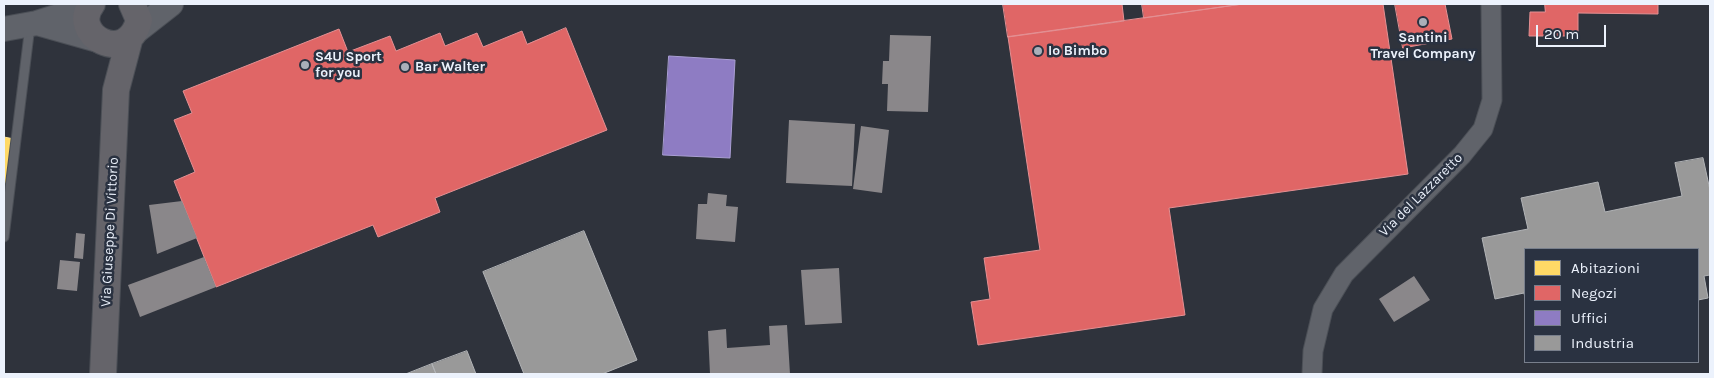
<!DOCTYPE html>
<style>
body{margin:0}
#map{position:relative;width:1714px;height:378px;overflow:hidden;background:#2f333c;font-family:Karla,sans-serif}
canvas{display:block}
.frame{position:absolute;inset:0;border:5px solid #ecf2fc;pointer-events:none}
.legend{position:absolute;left:1524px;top:248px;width:175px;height:115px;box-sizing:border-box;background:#2a3241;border:1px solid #787f8c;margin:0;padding:6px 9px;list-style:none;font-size:15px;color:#ecf2fc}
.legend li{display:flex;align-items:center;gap:10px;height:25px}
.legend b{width:25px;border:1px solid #787f8c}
.scale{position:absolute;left:1536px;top:25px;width:70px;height:22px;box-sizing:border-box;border:2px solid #ecf2fc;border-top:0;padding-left:6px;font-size:15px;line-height:18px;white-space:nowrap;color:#ecf2fc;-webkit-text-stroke:4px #2a3241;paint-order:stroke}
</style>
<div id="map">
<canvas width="1714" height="378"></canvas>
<div class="frame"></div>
<ul class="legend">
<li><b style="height:14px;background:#ffd966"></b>Abitazioni</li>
<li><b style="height:14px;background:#e06666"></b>Negozi</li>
<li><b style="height:14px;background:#8e7cc3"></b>Uffici</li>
<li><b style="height:14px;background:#999"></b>Industria</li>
</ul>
<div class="scale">20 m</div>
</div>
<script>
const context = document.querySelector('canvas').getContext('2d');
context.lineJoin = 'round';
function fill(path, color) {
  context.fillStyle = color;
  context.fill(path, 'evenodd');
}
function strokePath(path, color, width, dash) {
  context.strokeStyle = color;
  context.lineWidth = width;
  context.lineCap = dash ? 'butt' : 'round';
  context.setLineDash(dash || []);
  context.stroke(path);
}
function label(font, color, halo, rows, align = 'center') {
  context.font = font + ' Karla,sans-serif';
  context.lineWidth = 5;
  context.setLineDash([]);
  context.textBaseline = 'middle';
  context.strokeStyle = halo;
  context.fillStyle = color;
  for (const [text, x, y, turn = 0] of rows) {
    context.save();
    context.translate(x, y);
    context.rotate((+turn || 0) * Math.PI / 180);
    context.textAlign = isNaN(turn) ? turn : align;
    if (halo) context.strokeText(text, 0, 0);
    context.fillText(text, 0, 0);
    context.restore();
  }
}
const homes = new Path2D(`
 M4,137L14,139L4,198Z`);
const shops = new Path2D(`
 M1003,4H1122L1124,21L1008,37Z
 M1142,4H1243L1144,18Z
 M1243,4H1383L1408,174L1169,208L1185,315L978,345L971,302L990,299L984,258L1040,250L1008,37Z
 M1395,4H1445L1452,39L1403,48Z
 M1545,4H1658V14L1578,13V36H1529L1530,12H1545Z
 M566,28L607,130L435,198L440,212L378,237L373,225L216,287L174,181L195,172L174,120L192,113L183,91L339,29L348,52L390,36L396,51L440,33L445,46L477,33L483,47L522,31L527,44Z`);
const offices = new Path2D(`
 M669,56L735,60L730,158L663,155Z`);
const industry = new Path2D(`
 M1703,158L1710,190V275L1704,276L1708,298L1698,300V249H1525V298L1524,293L1495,299L1482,238L1528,229L1521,198L1598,182L1605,212L1682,196L1675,163Z
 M584,231L637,360L602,374H524L483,272Z
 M467,351L476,374H436L432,364Z
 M432,364L436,374H406Z`);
const building = new Path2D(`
 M890,35L931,36L928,112L887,111L888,84H882L883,61H889Z
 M789,120L855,124L852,186L786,183Z
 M861,126L889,130L882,193L853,189Z
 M708,193L727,195L726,206L738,207L735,242L696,239L698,204H707Z
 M182,201L197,238L157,254L149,205Z
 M76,233L85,234L83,259L74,258Z
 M204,257L216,287L140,317L128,285Z
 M60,260L80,262L77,291L57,289Z
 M839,268L842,323L805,325L801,270Z
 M1414,276L1430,300L1394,322L1379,299Z
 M787,325L790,374H710L708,331L726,329L727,348L770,345L769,326Z`);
const service = new Path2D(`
 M4,237L30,26`);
const minor = new Path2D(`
 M1312,374L1313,351L1323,309L1344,274L1462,155L1483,129L1492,100L1491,4`);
const tertiary = new Path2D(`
 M37,23L101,41
 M4,29L37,23L90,6
 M134,33L171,4`);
const secondary = new Path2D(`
 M92,4C68,34 127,68 139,20L132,4
 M103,374L116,90L130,37`);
const markers = [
 [1423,22,5,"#aaafb9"],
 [1038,51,5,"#aaafb9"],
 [305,65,5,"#aaafb9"],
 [405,67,5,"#aaafb9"]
];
const poiNames = [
 ["Santini",1423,38,"center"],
 ["Travel Company",1423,54,"center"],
 ["Io Bimbo",1048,51],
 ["S4U Sport",315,57],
 ["for you",315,73],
 ["Bar Walter",415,67]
];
const streetNames = [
 ["Via del Lazzaretto",1421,195,-45],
 ["Via Giuseppe Di Vittorio",110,232,-87]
];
fill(homes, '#ffd966');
strokePath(homes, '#f9e093', 1);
fill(shops, '#e06666');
strokePath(shops, '#e49093', 1);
fill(offices, '#8e7cc3');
strokePath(offices, '#aa9fd4', 1);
fill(industry, '#999');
strokePath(industry, '#b2b4b7', 1);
fill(building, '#8a878a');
strokePath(service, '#4b4f56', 11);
strokePath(minor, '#4b4f56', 21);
strokePath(tertiary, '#4b4f56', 26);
strokePath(secondary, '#4b4f56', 28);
strokePath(service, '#60636a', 9);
strokePath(minor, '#60636a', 19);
strokePath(tertiary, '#60636a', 24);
strokePath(secondary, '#65646a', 26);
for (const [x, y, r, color] of markers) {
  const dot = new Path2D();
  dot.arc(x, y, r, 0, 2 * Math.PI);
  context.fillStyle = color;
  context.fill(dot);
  strokePath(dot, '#2a3241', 2);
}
label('bold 14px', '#ecf2fc', '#2a3241', poiNames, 'left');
label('14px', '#ecf2fc', '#2a3241', streetNames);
</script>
